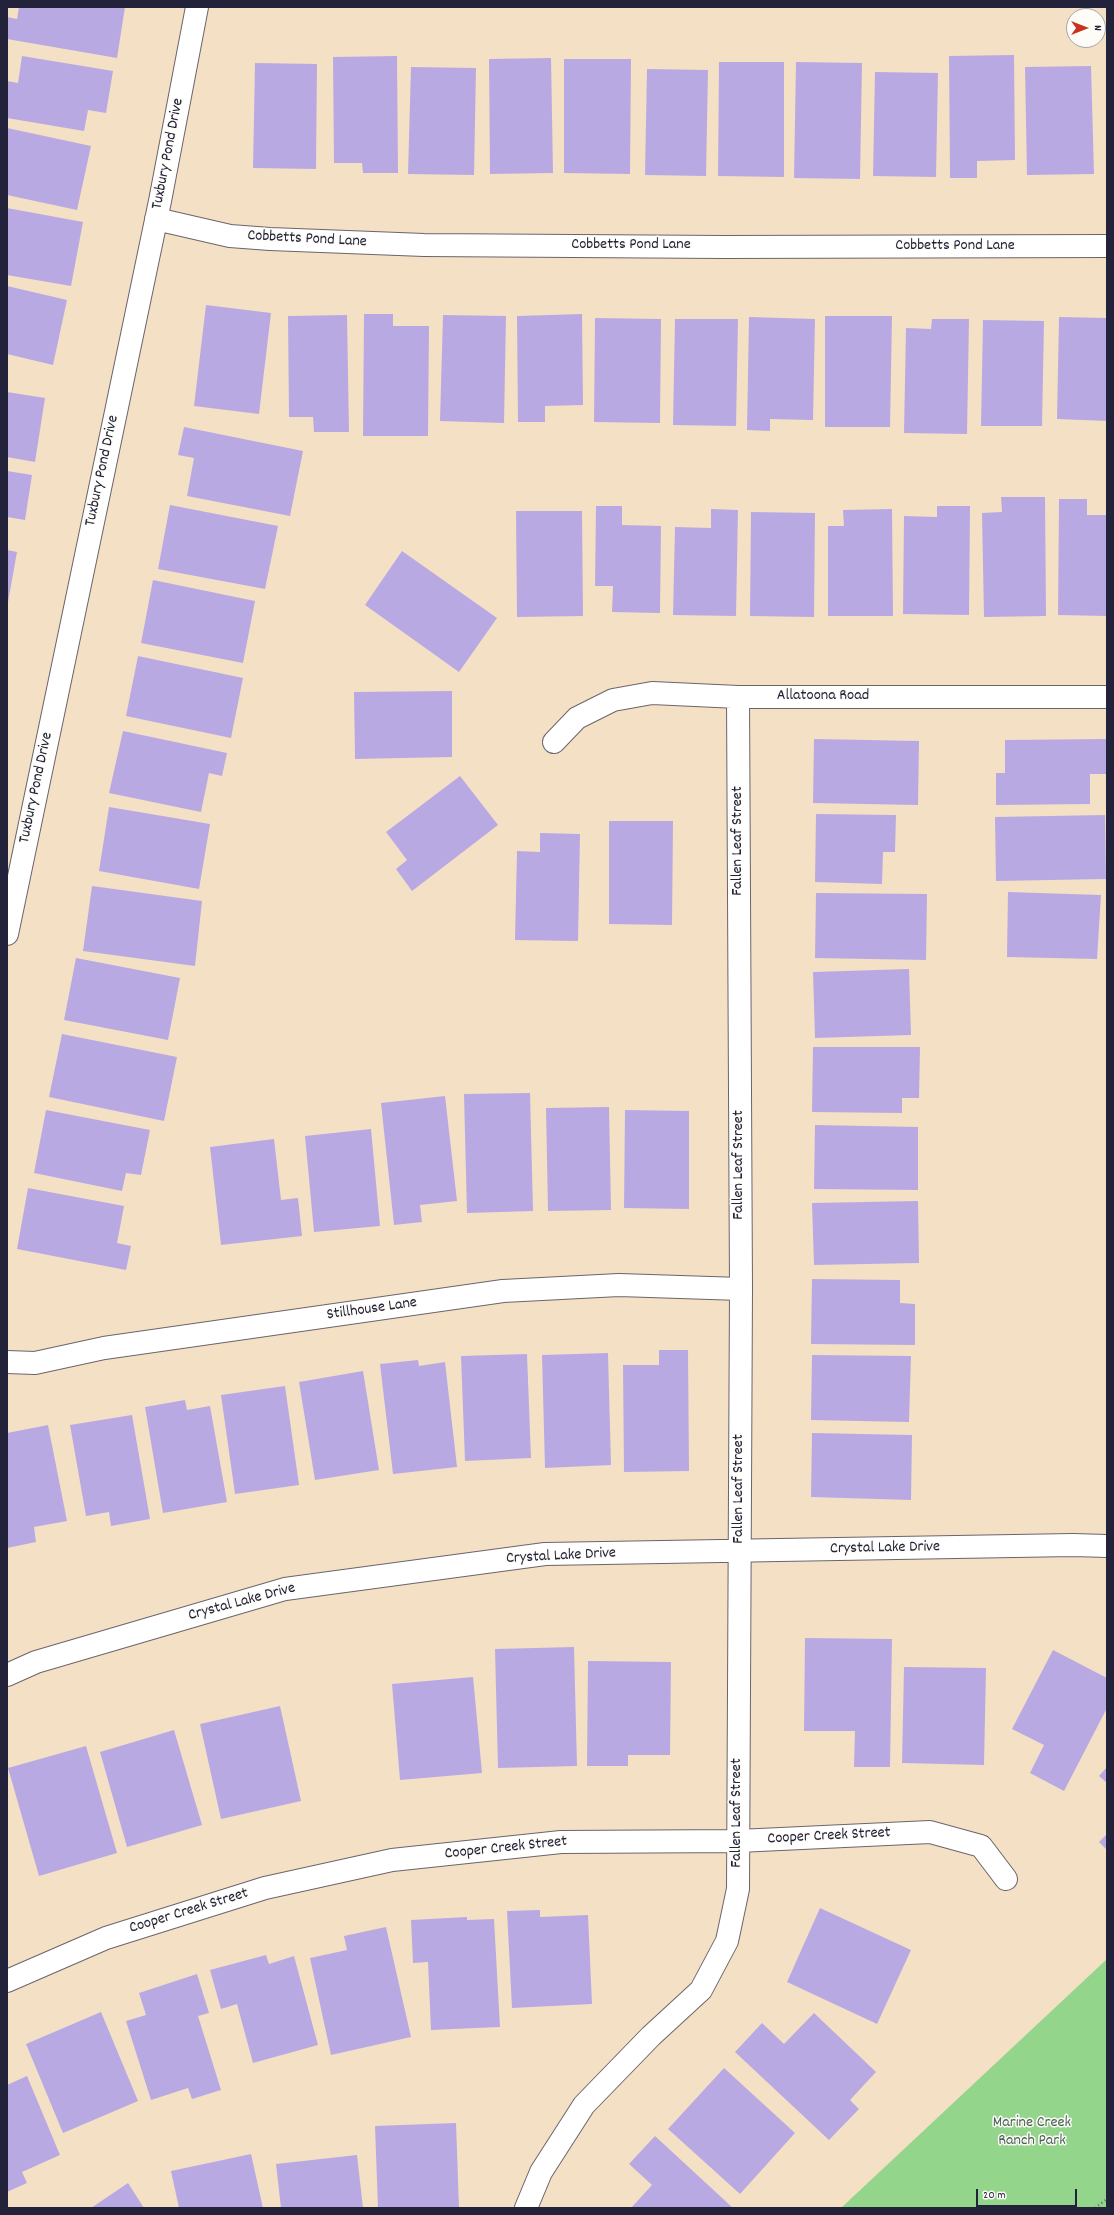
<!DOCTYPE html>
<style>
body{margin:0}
#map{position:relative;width:1114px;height:2215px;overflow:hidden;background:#f4e0c5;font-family:Dekko,sans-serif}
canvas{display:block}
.frame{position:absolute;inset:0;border:8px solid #22223b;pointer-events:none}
.north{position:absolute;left:1066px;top:8px;width:40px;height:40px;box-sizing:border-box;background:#fdfcf7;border:1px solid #a5a5ac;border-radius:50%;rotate:90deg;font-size:11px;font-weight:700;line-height:16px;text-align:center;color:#22223b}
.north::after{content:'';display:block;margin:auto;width:14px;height:18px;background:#c8321e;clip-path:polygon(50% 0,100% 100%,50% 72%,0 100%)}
.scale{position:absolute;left:976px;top:2189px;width:101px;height:18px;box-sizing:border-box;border:2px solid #22223b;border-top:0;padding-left:5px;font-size:12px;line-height:14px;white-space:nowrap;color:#22223b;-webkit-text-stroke:3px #fdfcf7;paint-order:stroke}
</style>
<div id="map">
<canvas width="1114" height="2215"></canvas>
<div class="frame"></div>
<div class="north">N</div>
<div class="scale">20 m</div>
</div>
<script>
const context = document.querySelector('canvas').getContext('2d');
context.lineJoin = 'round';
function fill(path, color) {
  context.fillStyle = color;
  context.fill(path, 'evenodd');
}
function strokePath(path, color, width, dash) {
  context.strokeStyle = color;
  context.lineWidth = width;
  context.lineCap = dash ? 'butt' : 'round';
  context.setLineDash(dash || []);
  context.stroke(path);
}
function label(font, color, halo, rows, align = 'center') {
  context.font = font + ' Dekko,sans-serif';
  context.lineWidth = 3;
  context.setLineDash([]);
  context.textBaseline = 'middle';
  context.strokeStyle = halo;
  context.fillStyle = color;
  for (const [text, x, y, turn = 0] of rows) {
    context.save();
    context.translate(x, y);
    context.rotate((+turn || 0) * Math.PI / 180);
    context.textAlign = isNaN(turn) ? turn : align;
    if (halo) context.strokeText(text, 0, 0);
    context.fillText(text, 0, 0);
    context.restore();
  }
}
const green = new Path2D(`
 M1107,1959V2208H841Z`);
const building = new Path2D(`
 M19,7H125L117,58L7,39V17L17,19Z
 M1014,55L1015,160L977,161V178H950L949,56Z
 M22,56L113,71L106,113L88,110L84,131L7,118V81L18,83Z
 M397,56L398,173H363L362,163H334L333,57Z
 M551,58L553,173L490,174L489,59Z
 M564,59H631L630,174L564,173Z
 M719,62H784V177L718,176Z
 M796,62L862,63L860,179L794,178Z
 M255,63L317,64L316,169L253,168Z
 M1091,66L1094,174L1027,175L1025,67Z
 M411,67L476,68L474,175L408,174Z
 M647,69L708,70L706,176L645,175Z
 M875,72L938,73L936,177L873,176Z
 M7,128L91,146L77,210L7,195Z
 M7,208L83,222L71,286L7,275Z
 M7,286L67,300L53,365L7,354Z
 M206,305L271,313L259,414L194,406Z
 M364,314H393V326H429L428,436H363Z
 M582,314L583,405L545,406V422H518L517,316Z
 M347,315L349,432H314L313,417H289L288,316Z
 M443,315L506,316L504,423L440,421Z
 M825,316H892L890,427H825Z
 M749,317L815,319L813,420L770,419V431L747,430Z
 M1059,317L1107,318V421L1057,419Z
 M595,318L661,319L660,423L594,422Z
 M675,319H738L736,426L673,425Z
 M932,319H969L967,434L904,433L906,328L931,329Z
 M983,320L1044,321L1042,426H981Z
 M7,392L45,398L35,462L7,457Z
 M184,427L303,451L290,516L187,496L194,458L178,455Z
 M7,471L32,475L25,520L7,517Z
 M1001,497H1045L1046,616L984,617L982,513L1002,512Z
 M1059,499H1087V515H1107V616L1058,615Z
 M170,505L278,526L265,589L158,569Z
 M596,506H622V525L661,526L660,613L612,612L613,586H595Z
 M937,506H970L969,615L903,614L904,516L937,517Z
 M711,509L738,510L736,616L673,615L675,527L711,528Z
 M892,509L893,616H828V526H844L843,510Z
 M516,511H582L583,616L517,617Z
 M751,512L815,513L814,617L750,616Z
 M7,550L17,552L8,602H7Z
 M402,551L497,618L459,672L365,605Z
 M153,580L255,601L243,663L141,643Z
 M138,656L243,678L231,738L126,716Z
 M452,691V757L355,759L354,692Z
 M123,731L227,753L222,776L209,773L201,812L109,793Z
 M814,739L919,741L918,805L813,803Z
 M1107,739V774H1090V804L996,805V773H1005V740Z
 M460,776L498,825L412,891L396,869L407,860L386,832Z
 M109,807L210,824L199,889L99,871Z
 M816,814L896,815L895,852H883L882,884L815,882Z
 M1105,815L1106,879L996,881L995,817Z
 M609,821H673L672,925L609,924Z
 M540,833L580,834L578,941L515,940L517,851L540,852Z
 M92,886L202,901L195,966L83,951Z
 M1008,892L1101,895L1097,959L1007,957Z
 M816,893L927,894L926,960L815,958Z
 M76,958L180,978L168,1040L64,1020Z
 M909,969L911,1035L815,1038L813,972Z
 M62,1034L177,1057L164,1121L49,1097Z
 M813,1047H920L919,1098H902V1113L812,1112Z
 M530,1093L533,1211L467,1213L464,1094Z
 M445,1096L457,1201L420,1205L422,1222L394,1225L381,1103Z
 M609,1107L611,1210L548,1211L546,1108Z
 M46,1110L150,1130L141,1175L126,1173L122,1191L34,1173Z
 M625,1110L689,1111V1209L624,1208Z
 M815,1125L918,1127V1190L814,1189Z
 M371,1129L380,1226L314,1232L305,1136Z
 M274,1139L281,1200L298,1198L302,1236L221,1245L210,1147Z
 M28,1188L124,1206L117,1243L131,1246L126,1270L17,1249Z
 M918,1201L919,1263L814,1265L812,1203Z
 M812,1279L900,1280V1303L915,1304V1345L811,1344Z
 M659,1350H688L689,1471L624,1472L623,1365H659Z
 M608,1353L611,1465L545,1468L542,1355Z
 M527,1354L531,1458L465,1461L461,1356Z
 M812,1355L911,1356L909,1422L811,1420Z
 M418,1360L419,1366L445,1362L457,1467L393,1474L380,1364Z
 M363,1371L379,1470L315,1480L299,1382Z
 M285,1386L299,1485L235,1494L221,1395Z
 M185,1400L187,1410L210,1406L227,1502L163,1513L145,1407Z
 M132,1415L150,1519L111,1526L109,1512L86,1516L70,1425Z
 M48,1425L67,1521L34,1527L36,1542L7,1548V1433Z
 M812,1433L912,1435L911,1500L811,1497Z
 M805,1638L892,1639L890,1767H854L855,1731H804Z
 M574,1647L577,1766L498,1768L495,1649Z
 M1053,1650L1107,1678V1708L1064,1791L1030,1773L1044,1745L1012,1729Z
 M588,1661L671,1662L670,1755H628V1766H587Z
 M904,1667L986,1668L984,1765L902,1763Z
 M473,1677L482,1773L400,1780L392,1684Z
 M280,1706L301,1801L221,1819L200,1724Z
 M174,1730L202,1825L127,1847L100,1752Z
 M86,1746L117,1853L39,1876L8,1768Z
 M1107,1767V1783L1099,1776Z
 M1107,1834V1850L1099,1842Z
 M820,1908L911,1950L877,2024L787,1982Z
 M540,1910V1917L588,1915L592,2004L512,2008L507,1911Z
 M467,1917V1920L494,1919L500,2027L431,2030L428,1962L413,1963L411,1920Z
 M386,1927L411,2037L331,2055L310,1958L347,1950L344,1936Z
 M266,1955L269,1964L294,1956L318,2045L253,2063L237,2004L221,2009L210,1970Z
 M197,1974L209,2013L198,2016L221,2090L192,2099L188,2088L151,2100L126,2021L146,2015L139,1993Z
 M101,2012L138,2101L63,2133L26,2044Z
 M814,2013L876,2072L850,2100L859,2109L829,2140L735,2052L762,2023L784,2044Z
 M724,2068L795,2133L740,2194L668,2129Z
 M27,2076L60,2155L22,2172L27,2183L7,2192V2085Z
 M456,2123L459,2208H378L375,2126Z
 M655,2136L733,2208H631L652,2185L629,2164Z
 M251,2154L263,2208H179L171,2171Z
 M357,2155L363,2208H281L276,2164Z
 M128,2183L144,2208H91Z`);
const path = new Path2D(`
 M1095,2208L1107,2199`);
const minor = new Path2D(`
 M156,219L230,236L270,239L424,245L724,247L1107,246
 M554,742L577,718L613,700L652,693L738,697H1107
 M7,934L160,201L197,7
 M7,1362L35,1363L104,1348L503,1291L619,1285L741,1289
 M7,1675L36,1662L285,1589L545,1554L1073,1545L1107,1546
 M7,1981L106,1938L265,1888L392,1860L561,1842L738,1841L930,1832L981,1846L1006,1879
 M526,2208L541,2172L584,2105L651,2036L701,1990L727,1941L738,1889L741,1289L738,697`);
const streetNames = [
 ["Tuxbury Pond Drive",169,154,-79],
 ["Cobbetts Pond Lane",307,240,3],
 ["Cobbetts Pond Lane",631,246],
 ["Cobbetts Pond Lane",955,247],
 ["Tuxbury Pond Drive",103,471,-78],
 ["Allatoona Road",823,697],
 ["Tuxbury Pond Drive",37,788,-78],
 ["Fallen Leaf Street",739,841,-90],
 ["Fallen Leaf Street",740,1165,-90],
 ["Stillhouse Lane",372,1310,-8],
 ["Fallen Leaf Street",740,1489,-90],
 ["Crystal Lake Drive",885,1549,-1],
 ["Crystal Lake Drive",561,1557,-3],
 ["Crystal Lake Drive",242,1603,-15],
 ["Fallen Leaf Street",738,1813,-90],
 ["Cooper Creek Street",829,1837,-3],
 ["Cooper Creek Street",506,1849,-6],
 ["Cooper Creek Street",189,1912,-17]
];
const parkNames = [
 ["Marine Creek",1032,2124],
 ["Ranch Park",1032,2142]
];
fill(green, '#94d58c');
fill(building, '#b9a9e3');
strokePath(minor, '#6c646b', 24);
strokePath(path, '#6c646b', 2.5, [1, 3]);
strokePath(minor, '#fff', 22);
label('16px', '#22223b', '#fdfcf7', streetNames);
label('16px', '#4a6157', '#fdfcf7', parkNames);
</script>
